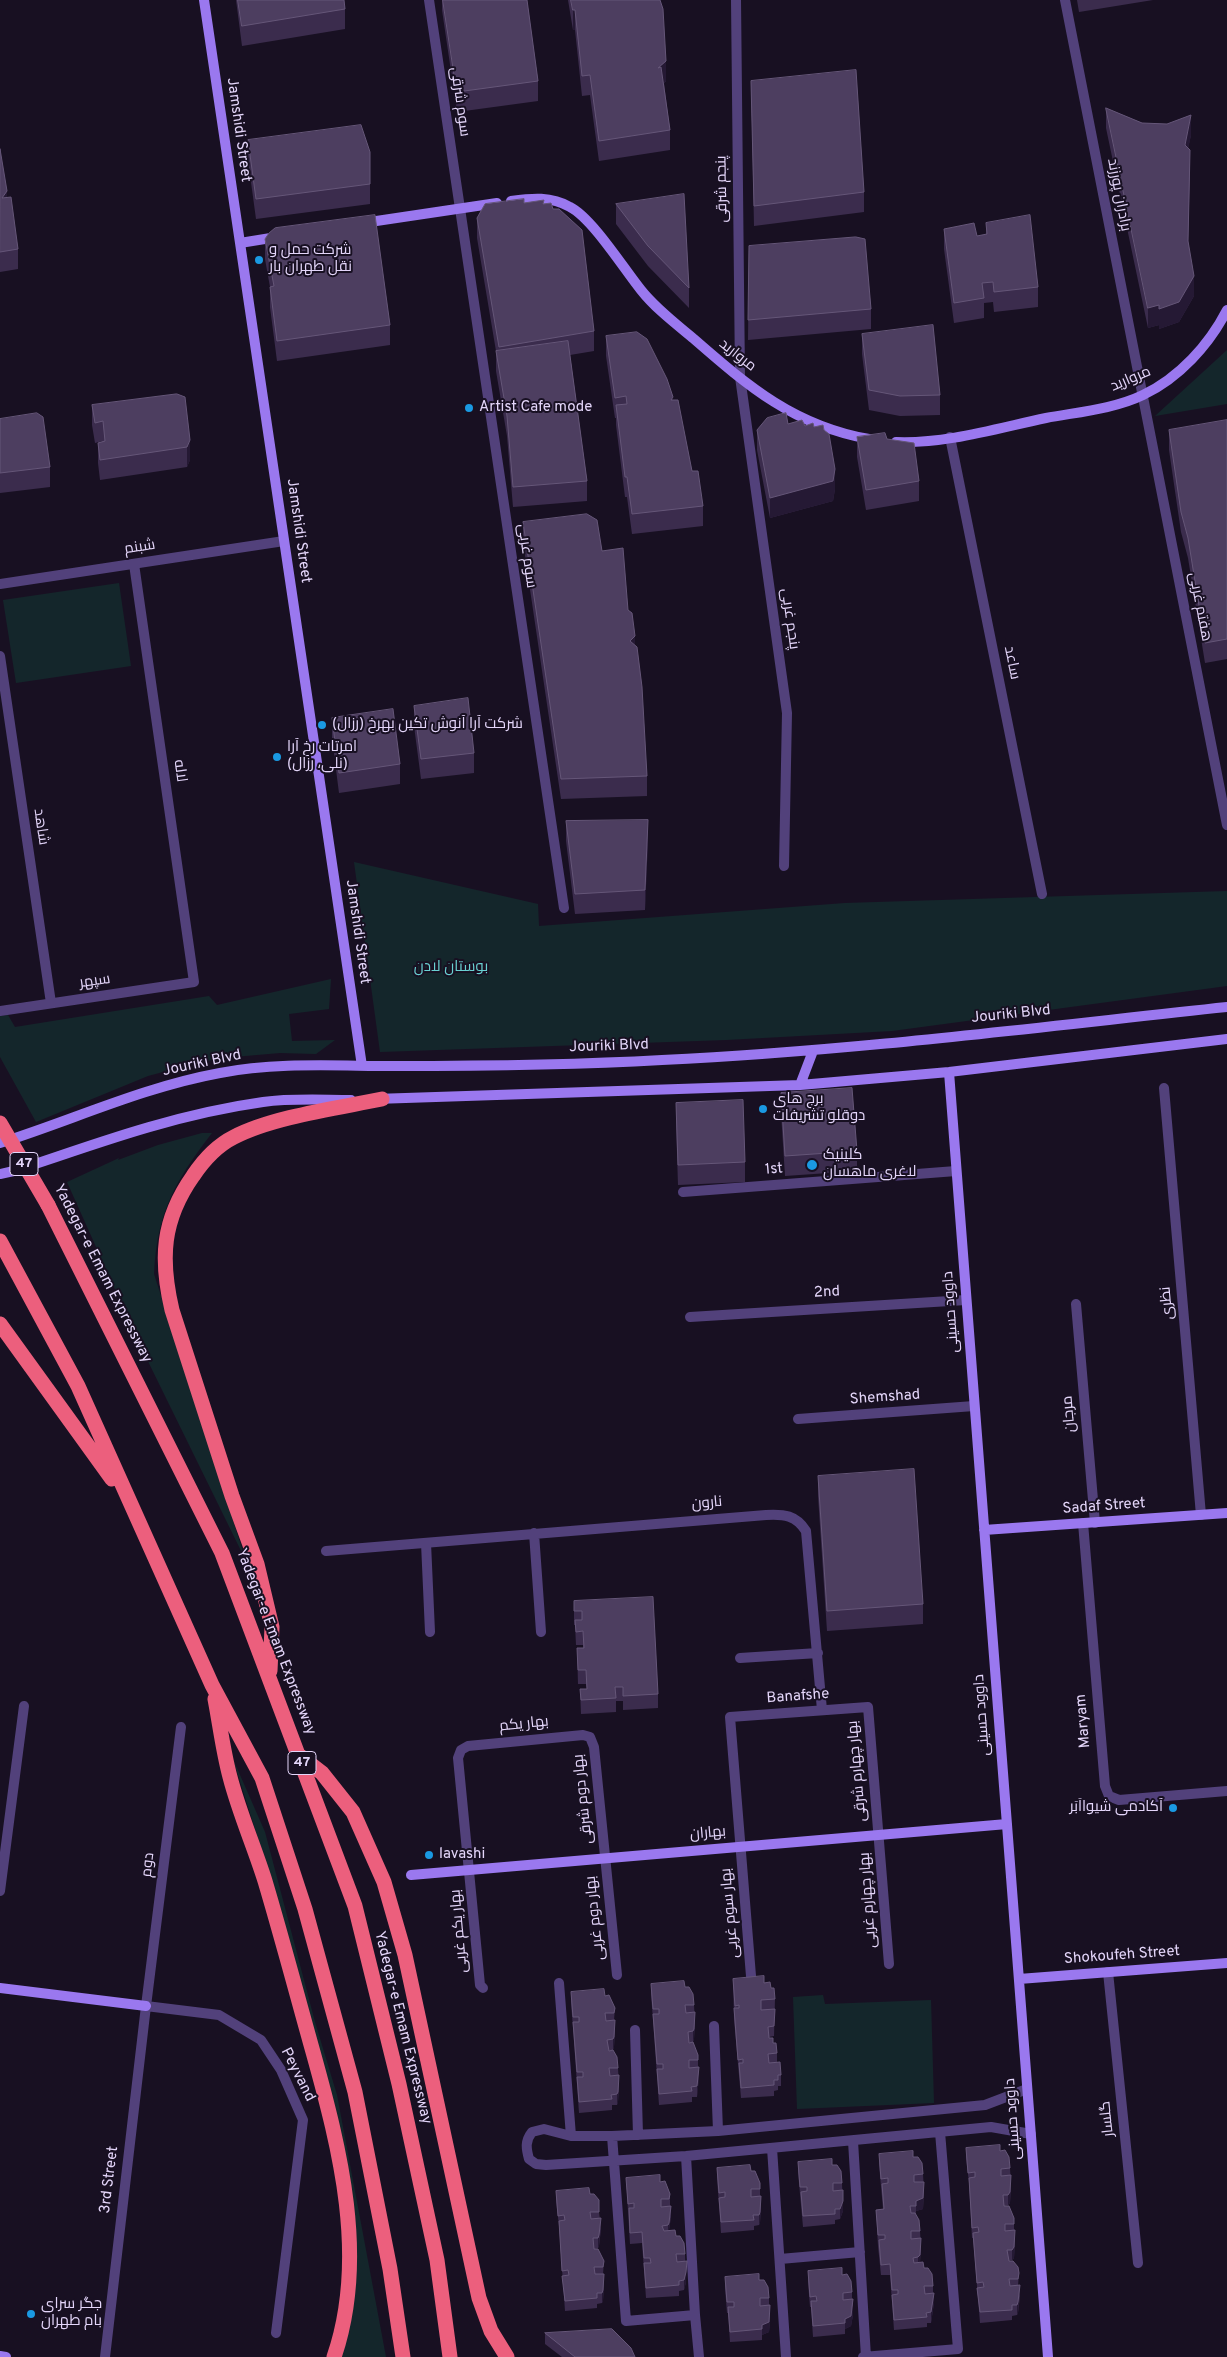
<!DOCTYPE html>
<meta charset="utf-8">
<style>
body{margin:0}
canvas{display:block;background:#181022}
</style>
<canvas width="1227" height="2357"></canvas>
<script>
const context = document.querySelector('canvas').getContext('2d');
context.lineJoin = 'round';
function fill(path, color) {
  context.fillStyle = color;
  context.fill(path, 'evenodd');
}
function strokePath(path, color, width, dash) {
  context.strokeStyle = color;
  context.lineWidth = width;
  context.lineCap = dash ? 'butt' : 'round';
  context.setLineDash(dash || []);
  context.stroke(path);
}
function label(font, color, halo, rows, align = 'center') {
  context.font = font + ' Overpass,Cairo,sans-serif';
  context.lineWidth = 4;
  context.setLineDash([]);
  context.textBaseline = 'middle';
  context.strokeStyle = halo;
  context.fillStyle = color;
  for (const [text, x, y, turn = 0] of rows) {
    context.save();
    context.translate(x, y);
    context.rotate((+turn || 0) * Math.PI / 180);
    context.textAlign = isNaN(turn) ? turn : align;
    if (halo) context.strokeText(text, 0, 0);
    context.fillText(text, 0, 0);
    context.restore();
  }
}
const green = new Path2D(`
 M1227,350V404L1155,416Z
 M119,583L131,666L16,683L3,600Z
 M354,862L538,904L539,926L845,903L1227,891V986L892,1031L726,1040L380,1052Z
 M331,979L329,1009L289,1014L292,1041L335,1040L316,1054L280,1053L222,1058L189,1065L148,1076L36,1122L0,1057V1016L8,1015L15,1027L209,996L217,1005Z
 M202,1133H212C175,1181 157,1212 154,1274L246,1561L139,1343L67,1182L119,1158L118,1160L158,1145Z
 M233,1759L265,1832L315,2022L337,2095L386,2357H341C352,2324 354,2292 356,2258L260,1845Z
 M823,1995L825,2004L931,2000L934,2103L797,2109L793,1997Z`);
const street = new Path2D(`
 M429,0L564,908
 M736,0L740,377L787,713L784,866
 M1065,0L1227,825
 M950,437L1042,894
 M0,584L284,541
 M0,656L51,1003
 M0,1011L194,982L134,564
 M1164,1088L1201,1515
 M683,1192L956,1171
 M1076,1304L1095,1523
 M690,1317L966,1300
 M798,1419L974,1406
 M1083,1523L1105,1786L1109,1796L1119,1800L1227,1791
 M534,1533L541,1632
 M426,1543L430,1632
 M326,1551L766,1515C784,1514 796,1515 806,1531L822,1710
 M740,1658L818,1653
 M0,1891L24,1706
 M1108,1972L1138,2263
 M751,1976L730,1717L868,1707L889,1964
 M559,1983L571,2136
 M483,1988L480,1985L458,1758L461,1750L468,1746L583,1735L590,1737L594,1747L617,1975
 M146,2006L219,2015L261,2040L281,2070L303,2120L276,2333
 M714,2026L718,2131
 M635,2030L638,2135
 M1027,2089L985,2105L718,2131L612,2136H571L544,2129L532,2132C525,2141 526,2148 529,2159L536,2164L546,2165L686,2156L991,2127L1031,2134
 M612,2136L626,2321L695,2315L699,2357
 M853,2141L866,2357
 M772,2148L786,2357
 M686,2156L695,2315
 M780,2259L860,2252
 M105,2357L146,2006L181,1727
 M863,2357L958,2349L940,2132`);
const secondary = new Path2D(`
 M204,0L362,1066
 M511,201C532,198 551,196 570,207C592,218 624,269 641,290C656,309 676,324 694,339C749,387 795,426 869,439
 M363,223L497,203
 M240,243L277,237
 M896,442C946,444 998,428 1046,418C1078,412 1114,409 1143,395C1179,378 1209,345 1227,310
 M949,1072L1048,2357
 M800,1085L813,1051
 M375,1099L800,1085L949,1072L1227,1039
 M0,1143C73,1120 143,1087 220,1073C276,1062 336,1066 394,1066C483,1066 573,1065 662,1060C851,1051 1039,1027 1227,1007
 M0,1174L18,1170C100,1142 177,1114 263,1102C292,1098 322,1100 351,1100
 M984,1530L1227,1513
 M411,1875L1007,1824
 M1019,1979L1227,1963
 M0,1988L146,2006
 M0,2356L6,2357`);
const highway = new Path2D(`
 M48,1205L222,1553L355,1906L399,2084L437,2260L450,2357
 M0,1241L78,1386L212,1685L262,1778L305,1909L355,2092L390,2269L403,2357
 M0,1324L112,1479
 M270,1671L272,1627L257,1564L232,1496L172,1310C160,1259 162,1220 193,1176C203,1161 218,1145 234,1137C272,1117 338,1108 382,1099
 M215,1699C220,1725 223,1751 230,1777C239,1812 254,1846 265,1881C282,1938 297,1995 313,2052C340,2149 368,2258 334,2357
 M300,1756L322,1773L353,1812L384,1882L405,1955L479,2298L491,2331L507,2357`);
const highwayBridge = new Path2D(`
 M0,1123L48,1205`);
const wall = new Path2D(`
 M236,0H344L345,9V29L242,46Z
 M442,0H527L538,81V101L457,112L442,10Z
 M568,0H660L666,81L664,83L670,130V150L599,161L590,95L582,96L575,30H573Z
 M1077,0H1153L1079,12Z
 M751,81L864,192V212L754,226Z
 M1106,108L1142,123L1191,135L1188,148L1190,170L1188,243L1194,296L1179,322L1159,329V325L1148,328L1106,128Z
 M248,140L370,152V204L256,219L248,160Z
 M0,149L7,198L18,249V269L0,272Z
 M524,203L544,204L553,209L594,331V351L570,355L587,481V501L513,507L507,436L496,371V351L477,238V218Z
 M616,204L689,288V308L648,266L616,224Z
 M986,223L1038,287V307L994,312L993,302L984,303V318L954,323L944,249V229L977,236L986,235Z
 M265,239L390,325V345L277,361L270,307V287L265,259Z
 M749,246L871,309V329L748,340Z
 M862,334L940,395V415L900,416L869,410L862,354Z
 M606,336L673,400L692,471L703,506V526L632,534L627,497H625L616,425V418H615L606,356Z
 M177,394L190,460L187,467L100,480L98,463V443L103,441L95,443L92,425V405Z
 M0,419L50,467V487L0,493Z
 M1227,420V659L1205,663L1188,558L1181,532L1169,450V430Z
 M788,424L835,489L833,501L770,518L757,450V430Z
 M857,437L887,439L919,481V501L866,510L857,457Z
 M523,522L602,551L628,610L635,646L647,776V796L561,799L523,542Z
 M414,706L474,753V773L421,779L414,726Z
 M332,718L400,764V784L339,793L332,738Z
 M566,821L648,840L645,910L575,914L566,841Z
 M781,1093L857,1151V1171L785,1176L781,1113Z
 M676,1103L745,1162V1182L678,1185L676,1123Z
 M818,1476L923,1604V1624L827,1631L818,1496Z
 M574,1601L658,1694V1708L623,1710V1701H616V1712L581,1714L580,1689H587L586,1684H578L577,1648H583V1645H576L575,1625H574Z
 M733,1979L764,1983L771,1988L775,1999L774,2036L769,2037V2038L773,2043L777,2053V2062L781,2075V2086H778V2090L774,2091V2096L741,2098L734,2019Z
 M651,1984L685,1987L694,2005L695,2023L694,2039L693,2042H689L698,2055V2067L699,2077L697,2097H692V2102L659,2105L653,2020L651,1994Z
 M571,1992L605,1996L615,2008L614,2020L615,2030L614,2047L613,2050H609L618,2068L619,2086L618,2102L617,2105H612V2110L579,2113L573,2028L571,2003Z
 M966,2148L1000,2151L1010,2168L1011,2186L1010,2203L1008,2205L1004,2206L1014,2218V2231L1015,2241L1014,2258L1012,2260H1009L1019,2273L1018,2286L1020,2296L1018,2313L1017,2315L1012,2316V2320L980,2323L973,2238H972L969,2183L966,2158Z
 M879,2154L913,2157L923,2174L924,2192L923,2209L916,2211V2215L920,2231L921,2248L920,2262L933,2286V2293L934,2303L931,2323H927V2327L894,2330L890,2275H881L878,2246L876,2210L883,2209L879,2164Z
 M798,2162L832,2165L842,2183L843,2211L840,2219L835,2220V2224L803,2227L798,2172Z
 M717,2168L751,2171L760,2183V2196L761,2206L760,2223L759,2225L754,2226V2230L721,2233L717,2178Z
 M626,2178L660,2182L670,2194V2206L671,2217L669,2230L676,2236L685,2254L686,2282L684,2290L679,2291V2296L646,2298L642,2243L630,2244Z
 M556,2191L590,2194L599,2212L601,2229L599,2246L598,2248L594,2249L604,2261L603,2274L604,2284L603,2301L602,2303L597,2304V2308L565,2311L559,2226L556,2201Z
 M808,2271L842,2275L852,2292V2299H853V2315L851,2326L845,2329V2334L813,2337L811,2307H810L808,2282Z
 M725,2277L759,2280L769,2298V2305H770V2321L769,2332L762,2335V2340L730,2342L728,2313H727L725,2288Z
 M545,2333L635,2357H562L545,2344Z`);
const shadedWall = new Path2D(`
 M573,10H575V30H573Z
 M666,61V81L658,88V68Z
 M1191,115V135L1185,165V145Z
 M7,191V211L2,198Z
 M1194,276V296L1179,322L1159,329V309Z
 M1159,305V325L1148,328V308Z
 M190,440V460L187,467V447Z
 M835,469V489L833,501L770,518V498Z
 M635,636V656L630,641Z
 M648,820V840L645,910V890Z
 M695,2012L694,2039L693,2042V2031Z
 M615,2020L614,2047L613,2050V2039Z
 M699,2067V2077L697,2097V2086Z
 M619,2075L618,2102L617,2105V2094Z
 M1011,2175L1010,2203L1008,2205V2195Z
 M924,2182L923,2209L916,2211V2201Z
 M843,2190V2211L840,2219V2209Z
 M761,2196L760,2223L759,2225V2215Z
 M671,2206L669,2233L668,2236V2225Z
 M601,2218L599,2246L598,2248V2238Z
 M1015,2230L1014,2258L1012,2260V2250Z
 M921,2238L920,2265L918,2268V2257Z
 M687,2261L686,2282L684,2290V2280Z
 M604,2274L603,2301L602,2303V2293Z
 M1020,2285L1018,2313L1017,2315V2305Z
 M934,2293V2303L931,2323V2312Z
 M853,2305V2315L851,2326L845,2329V2319Z
 M770,2310V2321L769,2332L762,2335V2325Z`);
const building = new Path2D(`
 M238,0H344L345,9L242,26Z
 M443,0H527L538,81L457,92Z
 M571,0H660L663,9L666,61L658,68L661,67L670,130L599,141L590,75L582,76L575,10H573Z
 M856,70L864,192L754,206L751,81Z
 M1106,108L1142,123L1167,124L1191,115L1185,145L1190,150L1188,241L1194,276L1179,302L1159,309V305L1148,308Z
 M361,125L370,152V184L256,199L248,140Z
 M0,149L7,191L2,198L11,197L18,249L0,252Z
 M684,194L689,288L648,246L616,204Z
 M524,199V203L544,200L543,204L551,203L553,209H559L582,230L594,331L499,347L477,218L485,204Z
 M375,215L390,325L277,341L270,287L274,286L265,239L269,233L275,228Z
 M1030,215L1038,287L994,292L993,282L982,283L984,298L954,303L944,229L974,223L977,236L987,234L986,223Z
 M856,237L865,239L871,309L748,320L749,246Z
 M933,325L940,395L900,396L869,390L862,334Z
 M637,332L647,339L667,379L673,397L671,400H678L692,471H698L703,506L632,514L627,477H625L616,405L627,404L626,396L615,398L606,336Z
 M568,341L587,481L513,487L507,416L496,351Z
 M177,394L185,397L190,440L187,447L100,460L98,443L105,441L103,421L95,423L92,405Z
 M37,413L43,417L50,467L0,473V419Z
 M786,413L788,424L802,420L805,426L813,423L814,427L823,425L824,430L829,434L835,469L833,481L770,498L757,430L767,418Z
 M1227,420V639L1205,643L1188,538L1181,512L1169,430Z
 M885,433L887,439L914,443L919,481L866,490L857,437Z
 M587,514L597,520L602,551L623,548L628,610L632,613L635,636L630,641L637,647L642,687L647,776L561,779L523,522Z
 M468,698L474,753L421,759L414,706Z
 M393,709L400,764L339,773L332,718Z
 M648,820L645,890L575,894L566,821Z
 M852,1088L857,1151L785,1156L781,1093Z
 M743,1100L745,1162L678,1165L676,1103Z
 M914,1469L923,1604L827,1611L818,1476Z
 M653,1597L658,1694L623,1696V1687H615L616,1698L581,1700L580,1689H587L586,1670H578L577,1648H584L583,1631L576,1632L575,1620H582V1611H574V1601Z
 M764,1976V1983L770,1982L771,1988H774L775,1999L761,2000V2010L775,2009L774,2026L768,2027L769,2038H773V2043H776L777,2053L768,2054L769,2063L780,2062L781,2075H778V2080H774V2085L741,2088L739,2063H743V2059L738,2060L734,2008H739V2005L735,2006L733,1979Z
 M684,1981L685,1987H689L693,1994L694,2005H685L686,2013L695,2012L694,2029L693,2031L688,2032L689,2043L693,2042L698,2055V2060H689V2068L699,2067L697,2086L691,2087L692,2091L659,2094L657,2069H663V2064H657L653,2014H659V2009H653L651,1984Z
 M604,1989L605,1996L609,1995L615,2008L614,2013H605L606,2021L615,2020L614,2037L613,2039L607,2040L609,2051L613,2050L617,2057L618,2068H609L610,2076L619,2075L618,2092L617,2094L611,2095L612,2099L579,2102L577,2077H583V2072H577L573,2022H579V2017H573L571,1992Z
 M1000,2145V2151L1005,2150L1009,2157L1010,2168L1001,2169V2176L1011,2175L1010,2192L1008,2195H1003L1004,2206H1009L1014,2218V2224H1005V2231L1015,2230L1014,2247L1012,2250H1007L1009,2261H1013L1018,2267L1019,2273L1018,2279H1009L1010,2286L1020,2285L1018,2302L1017,2305H1012V2310L980,2312L977,2288L984,2287L983,2282L977,2283L973,2233L979,2232L978,2227L972,2228L969,2178L975,2177V2172L968,2173L966,2148Z
 M913,2151V2157H918L922,2163L923,2174L914,2175V2182H924L923,2198L916,2201V2206H910L911,2213H915L919,2220L920,2231H911V2239L921,2238L920,2255L918,2257L913,2258L914,2263L923,2262L924,2268H928L932,2274L933,2286H924L925,2294L934,2293L931,2312L926,2313L927,2317L894,2320L892,2295L898,2294V2290H892L890,2264L881,2265L879,2240L885,2239V2235H878L876,2210L884,2209L882,2184L888,2183V2178L881,2179L879,2154Z
 M832,2159V2165H837L841,2171L842,2183H833V2191L843,2190V2201L840,2209H835V2214L803,2216L801,2192L807,2191V2187H800L798,2162Z
 M750,2165L751,2171H755L760,2183V2189H751V2197L761,2196L760,2212L759,2215H753L754,2220L721,2222L719,2198L725,2197V2192L719,2193L717,2168Z
 M660,2175V2182L665,2181L670,2194L669,2199H661V2207L671,2206L669,2223L668,2225L662,2226L664,2231L675,2230L676,2236H680L684,2243L685,2254H676L677,2262L687,2261L686,2272L684,2280L679,2281V2285L646,2288L644,2263H651L650,2258H644L642,2232L630,2233L629,2208H634V2203L628,2204L626,2178Z
 M589,2188L590,2194H594L599,2200V2212H590L591,2219L601,2218L599,2235L598,2238H593L594,2249H598L604,2261L603,2267H594L595,2274H604L603,2290L602,2293H597V2298L565,2301L562,2276L569,2275L568,2270L562,2271L559,2221L565,2220L564,2215L558,2216L556,2191Z
 M842,2268V2275L847,2274L851,2281L852,2292L843,2293V2300L853,2299L851,2316L845,2319V2323L813,2326L811,2301H817L816,2296L810,2297L808,2271Z
 M759,2274V2280H764L768,2287L769,2298H760V2306L770,2305L769,2322L762,2325V2329L730,2332L728,2307H734V2302H727L725,2277Z
 M612,2329L631,2348L635,2357H575L545,2333Z`);
const markers = [
 [259,260,5,"#1a99e2"],
 [469,408,5,"#1a99e2"],
 [322,725,5,"#1a99e2"],
 [277,757,5,"#1a99e2"],
 [763,1109,5,"#1a99e2"],
 [812,1165,6,"#1a99e2"],
 [1173,1808,5,"#1a99e2"],
 [429,1855,5,"#1a99e2"],
 [31,2314,5,"#1a99e2"]
];
const shields = [
 [24,1164,28],
 [302,1763,28]
];
const shieldNames = [
 ["47",24,1164],
 ["47",302,1763]
];
const streetNames = [
 ["سوم شرقی",459,102,82],
 ["Jamshidi Street",238,130,82],
 ["پنجم شرقی",723,189,-91],
 ["برادران پورزند",1118,195,79],
 ["مروارید",737,356,38],
 ["مروارید",1131,380,-23],
 ["Jamshidi Street",298,531,82],
 ["شبنم",140,548,-9],
 ["سوم غربی",526,556,82],
 ["هفتم غربی",1199,607,79],
 ["پنجم غربی",789,619,82],
 ["ساعد",1011,663,79],
 ["لاله",179,771,82],
 ["شاهد",40,827,82],
 ["Jamshidi Street",357,932,82],
 ["سپهر",95,982,-8],
 ["Jouriki Blvd",1011,1015,-6],
 ["Jouriki Blvd",609,1047,-2],
 ["Jouriki Blvd",202,1064,-12],
 ["1st",774,1170,-5],
 ["Yadegar-e Emam Expressway",102,1274,63],
 ["2nd",827,1293,-3],
 ["نظری",1168,1303,-95],
 ["داوود حسینی",952,1312,-94],
 ["Shemshad",885,1398,-4],
 ["مرجان",1070,1414,-95],
 ["نارون",707,1504,-5],
 ["Sadaf Street",1104,1507,-4],
 ["Yadegar-e Emam Expressway",275,1642,69],
 ["Banafshe",798,1697,-4],
 ["داوود حسینی",983,1715,-94],
 ["Maryam",1084,1721,-95],
 ["بهار یکم",524,1725,-6],
 ["بهار چهارم شرقی",858,1771,-95],
 ["بهار دوم شرقی",584,1799,-96],
 ["بهاران",708,1834,-5],
 ["دوم",149,1865,-83],
 ["بهار چهارم غربی",869,1900,-94],
 ["بهار سوم غربی",731,1913,-95],
 ["بهار دوم غربی",596,1918,-96],
 ["بهار یکم غربی",460,1931,-95],
 ["Shokoufeh Street",1122,1956,-4],
 ["Yadegar-e Emam Expressway",402,2028,76],
 ["Peyvand",297,2075,63],
 ["داوود حسینی",1014,2119,-94],
 ["گلسار",1108,2119,-96],
 ["3rd Street",110,2180,-83]
];
const poiNames = [
 ["شرکت حمل و",269,251],
 ["نقل طهران بار",269,268],
 ["Artist Cafe mode",479,408],
 ["شرکت آرا آنوش تکین بهرخ (رزال)",332,725],
 ["امرتات رخ آرا",287,748],
 ["(نلی، رزال)",287,765],
 ["برج های",773,1100],
 ["دوقلو تشریفات",773,1117],
 ["کلینیک",823,1156],
 ["لاغری ماهسان",823,1173],
 ["آکادمی شیوااَبَر",1163,1808,"right"],
 ["lavashi",439,1855],
 ["جگر سرای",41,2305],
 ["بام طهران",41,2322]
];
const parkNames = [
 ["بوستان لادن",451,968]
];
fill(green, '#14262b');
strokePath(street, '#52417b', 10);
strokePath(secondary, '#9a78ef', 10);
strokePath(highway, '#ec5f7d', 15);
strokePath(highwayBridge, '#ec5f7d', 15);
fill(wall, '#3b2c4d');
fill(shadedWall, '#251934');
fill(building, '#4d3e60');
strokePath(building, '#655678', 1);
for (const [x, y, r, color] of markers) {
  const dot = new Path2D();
  dot.arc(x, y, r, 0, 2 * Math.PI);
  context.fillStyle = color;
  context.fill(dot);
  strokePath(dot, '#181022', 2);
}
for (const [x, y, w] of shields) {
  const box = new Path2D();
  box.roundRect(x - w / 2, y - 11.5, w, 23, 4);
  context.fillStyle = '#181022';
  context.fill(box);
  strokePath(box, '#e4d6fa', 1);
}
label('bold 14px', '#e4d6fa', null, shieldNames);
label('15px', '#e4d6fa', '#181022', streetNames);
label('15px', '#e4d6fa', '#181022', poiNames, 'left');
label('15px', '#6ad0d2', '#181022', parkNames);
</script>
